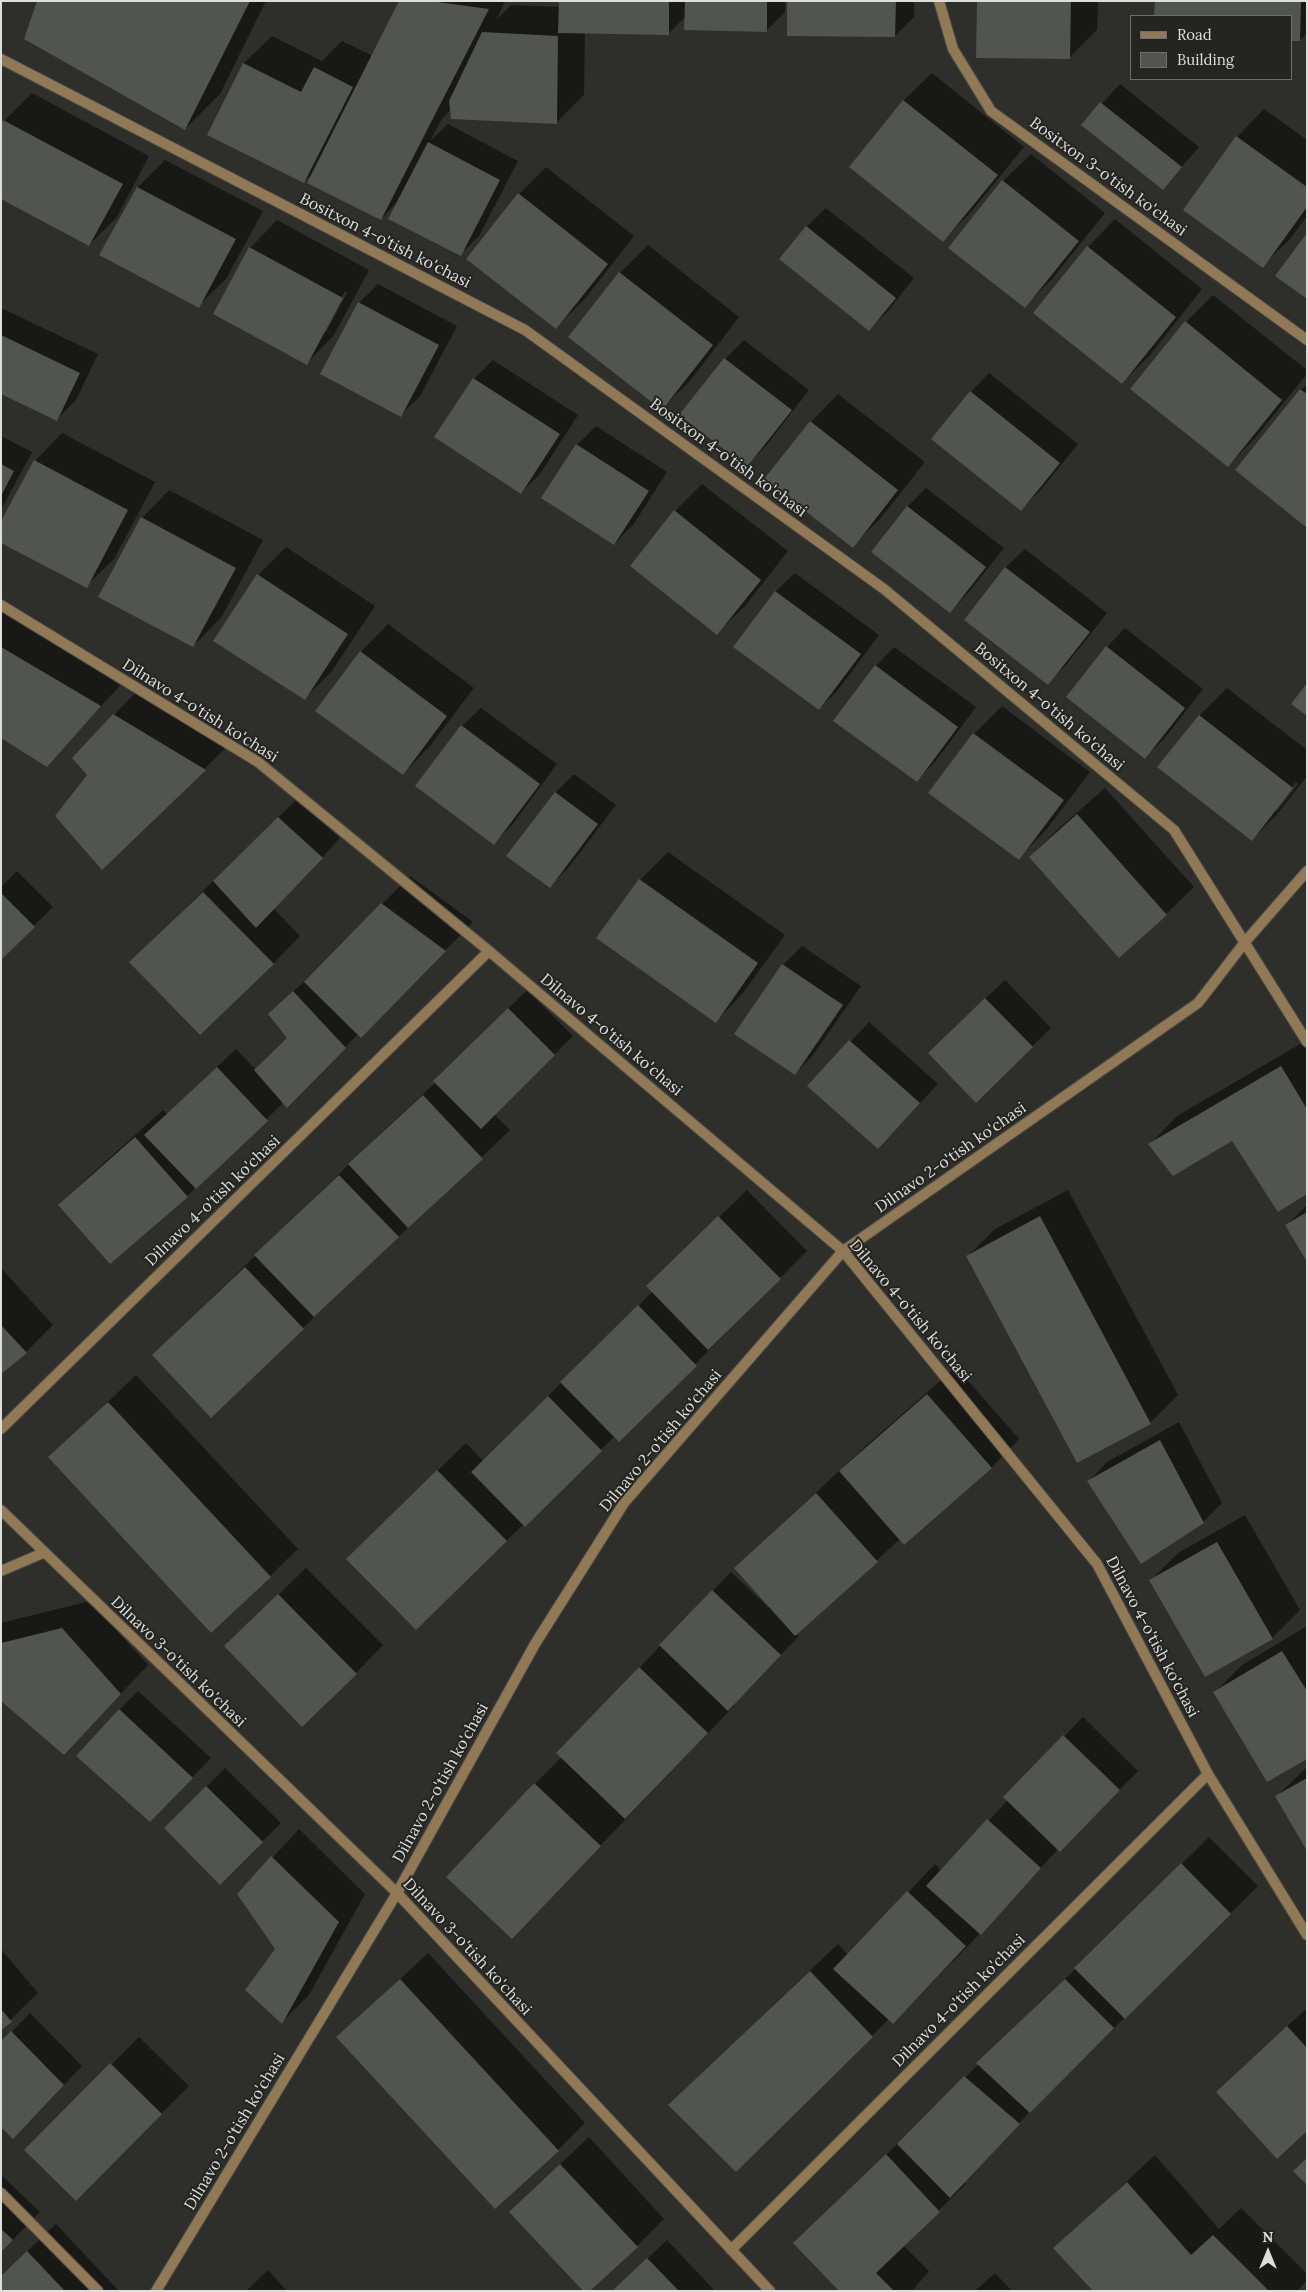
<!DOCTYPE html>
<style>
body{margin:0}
#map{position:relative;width:1308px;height:2292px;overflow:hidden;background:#2e2e2b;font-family:Lora,serif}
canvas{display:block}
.frame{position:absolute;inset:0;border:2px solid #dededc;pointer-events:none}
.legend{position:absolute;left:1130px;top:15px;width:162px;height:65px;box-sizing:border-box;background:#242521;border:1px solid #6e6f6c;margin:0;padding:6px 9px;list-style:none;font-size:15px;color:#dededc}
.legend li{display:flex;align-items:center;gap:10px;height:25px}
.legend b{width:25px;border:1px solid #6e6f6c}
.north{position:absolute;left:1243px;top:2227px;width:50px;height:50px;-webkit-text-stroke:4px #242521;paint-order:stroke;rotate:0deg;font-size:14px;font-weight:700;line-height:20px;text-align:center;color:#dededc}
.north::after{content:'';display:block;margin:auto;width:18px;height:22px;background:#dededc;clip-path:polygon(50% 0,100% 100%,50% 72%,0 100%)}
</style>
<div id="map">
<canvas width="1308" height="2292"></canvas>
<div class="frame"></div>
<ul class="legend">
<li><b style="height:6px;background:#917956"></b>Road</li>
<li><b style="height:14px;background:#515450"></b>Building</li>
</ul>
<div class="north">N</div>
</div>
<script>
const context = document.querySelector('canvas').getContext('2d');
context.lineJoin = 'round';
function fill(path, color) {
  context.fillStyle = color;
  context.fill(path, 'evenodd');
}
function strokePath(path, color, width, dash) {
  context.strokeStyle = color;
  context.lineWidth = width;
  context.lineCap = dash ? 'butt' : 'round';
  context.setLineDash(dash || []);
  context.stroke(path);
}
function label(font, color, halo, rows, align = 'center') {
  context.font = font + ' Lora,serif';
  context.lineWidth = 4;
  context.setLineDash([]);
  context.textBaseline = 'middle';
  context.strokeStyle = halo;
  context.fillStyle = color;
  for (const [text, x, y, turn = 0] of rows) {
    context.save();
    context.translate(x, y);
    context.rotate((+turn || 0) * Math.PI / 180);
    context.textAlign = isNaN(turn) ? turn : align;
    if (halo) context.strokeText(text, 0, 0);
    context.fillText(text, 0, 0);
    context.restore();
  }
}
const shadow = new Path2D(`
 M39,1H266L220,94L185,129Z
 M401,1H505L497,19L511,5L560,7V1H785V12L766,31L686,16L669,33L585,32L584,95L557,122L451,109L441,120L430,141L448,124L518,161L479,236L460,255L397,202L381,219L314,172L304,182L209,135L244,63L272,36L322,61L342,41L373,56Z
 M788,1H914V17L895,36Z
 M978,1H1098L1097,30L1069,58Z
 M1156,1H1307V33L1300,40H1292V16H1156Z
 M932,73L1024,147L970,213L943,240L851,167L904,100Z
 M1120,84L1199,147L1163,188L1083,125Z
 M32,93L149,156L117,217L89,245L4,121Z
 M1264,109L1307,140V216L1290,239L1262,266L1237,137Z
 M1031,154L1105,213L1052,279L1024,307L1003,181Z
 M165,160L263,211L226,279L198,306L101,255L138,187Z
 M546,167L634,236L584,300L556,327L519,194Z
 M826,208L914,278L888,311L869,329L781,259L807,226Z
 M1115,219L1202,289L1150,355L1122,383L1088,247Z
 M277,220L369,270L334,335L307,363L250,248ZM345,291L347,293L326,332H323Z
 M648,245L739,317L690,381L662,408L620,273Z
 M378,284L457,326L420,396L401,415L359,303Z
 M1213,295L1307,370V374L1255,438L1228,466L1186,322Z
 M1,308L98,354L76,400L57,419L1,393Z
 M744,340L809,390L765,447L747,466L681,415L725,359Z
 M493,360L578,415L540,474L521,492L474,379Z
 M989,373L1078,444L1040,491L1021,509L971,392Z
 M1307,385V526L1301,390Z
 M838,394L925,462L880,519L852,546L811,422Z
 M596,426L667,472L633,525L614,544L577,445Z
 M62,433L155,482L114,559L86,586L35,461Z
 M1,436L32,452L1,510Z
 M702,484L788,551L745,606L717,633L675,511Z
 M926,488L1004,548L968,593L950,612L872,552L908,506Z
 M169,490L263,540L221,618L193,646L142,518Z
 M286,547L375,606L332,671L304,699L258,575Z
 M1025,549L1107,613L1066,665L1048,683L965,620L1006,567Z
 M795,573L879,635L838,690L819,709L735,646L776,591Z
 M1,610L127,678L47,765L1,736Z
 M388,624L474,688L430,746L403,774L361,652Z
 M1125,628L1203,689L1164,739L1145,757L1107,647Z
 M894,647L976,707L935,762L916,781L876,666Z
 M141,687L232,742L102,868L89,775L114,715Z
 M1227,688L1307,750V776L1279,812L1252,840L1159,767L1200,715ZM1296,782L1298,784L1277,811H1274Z
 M1002,706L1090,772L1046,830L1019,858L930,793L974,734Z
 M481,708L557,764L512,825L493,844L462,726Z
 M574,774L616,805L569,867L550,886L555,793Z
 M1105,788L1194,887L1166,914L1030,857L1058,829Z
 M297,799L340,838L274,909L300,936L273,964L159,934Z
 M668,852L785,935L743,993L716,1021L598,938L640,880Z
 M17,871L53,907L1,958V887Z
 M410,876L473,922L389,1008L359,1033L288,1106L284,1102L187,1196L110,1263L59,1206L87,1178L163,1110L167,1114L236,1049L256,1070L289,1038L288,996L313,974Z
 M802,946L861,986L813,1055L795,1074L783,965Z
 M1005,980L1051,1028L976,1101L948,1034Z
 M527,990L573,1036L494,1114L510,1130L211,1416L181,1328L378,1136L436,1082L435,1081Z
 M869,1022L938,1084L878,1148L809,1086Z
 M1307,1040V1193L1233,1139L1150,1144L1177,1116Z
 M747,1190L807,1251L619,1441L615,1436L416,1628L376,1531L466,1443L483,1461L653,1291L676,1259Z
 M1068,1190L1178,1395L1150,1423L968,1256L995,1229Z
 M1307,1205V1260L1286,1226Z
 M1,1268L53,1325L26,1352L1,1373Z
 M956,1367L1019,1439L992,1467L904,1543L900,1539L796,1634L799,1636L733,1704L735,1705L512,1938L535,1784L562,1757L558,1753L731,1572L769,1608L770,1606L735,1568L868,1444Z
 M136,1375L298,1549L270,1576L50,1457Z
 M1179,1422L1222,1503L1203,1522L1089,1481L1107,1462Z
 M1245,1515L1300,1610L1272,1638L1151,1580L1178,1553Z
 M306,1568L383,1645L356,1673L253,1619Z
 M90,1601L148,1665L64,1754L1,1699V1623Z
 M1307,1626V1757L1215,1692L1242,1665Z
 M138,1691L211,1758L150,1821L119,1710Z
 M1083,1717L1138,1771L1060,1850L1058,1849L999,1914L893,2023L889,2019L736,2170L697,2078L838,1944L848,1955L935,1864L942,1871L1008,1800L1005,1797Z
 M1307,1767V1849L1277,1796Z
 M225,1768L281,1823L220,1883L165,1828Z
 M299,1829L365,1894L309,1995L282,2022L277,1949L239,1894Z
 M1209,1837L1258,1886L1037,2104L965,2182L966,2184L903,2245L929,2271L912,2291H841L822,2215L909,2133Z
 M1,1949L38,1993L1,2029Z
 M428,1953L585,2123L558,2150L338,2037Z
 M1307,2008V2129L1217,2092L1245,2065Z
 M30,2013L82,2066L32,2119L1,2043Z
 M139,2037L189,2086L76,2199L26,2150Z
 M589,2137L664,2219L637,2246L538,2185Z
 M1155,2155L1219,2229L1241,2208L1307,2274V2280L1297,2291H1167L1055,2248Z
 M1,2175L40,2212L1,2252Z
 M56,2224L119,2291H1V2276Z
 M667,2240L715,2291H613L616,2288Z
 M268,2270L287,2291H246Z
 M995,2273L1012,2291H975Z`);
const building = new Path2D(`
 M37,1H250L185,130L24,39Z
 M399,1H430L489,9L381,220L307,183Z
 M559,1H669V35L558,33Z
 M685,1H767V32L684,30Z
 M787,1H896L895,37L787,36Z
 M977,1H1071L1070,59L976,58Z
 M1155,1H1301L1300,41H1292V16H1154Z
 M482,32L558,36L557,124L451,119L449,101Z
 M243,63L301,92L314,67L353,87L304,183L207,135Z
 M903,100L998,175L943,242L849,167Z
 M1100,102L1182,167L1163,190L1081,125Z
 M3,120L123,184L89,246L1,199V124Z
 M1236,136L1307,187V207L1263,268L1183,210Z
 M428,142L500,180L461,256L388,219Z
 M1002,180L1079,241L1025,308L948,248Z
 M137,187L236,239L199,308L99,255Z
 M518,193L608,264L556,329L466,259Z
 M806,226L896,298L869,331L779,259Z
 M1307,233V299L1275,276Z
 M1087,246L1176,317L1122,384L1033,313Z
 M249,247L343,298L307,365L213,314Z
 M619,272L713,345L662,410L568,337Z
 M358,302L439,345L401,417L320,374Z
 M1185,321L1282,400L1228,467L1130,389Z
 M1,335L80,373L57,421L1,394Z
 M724,358L792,410L747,467L679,415Z
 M473,378L560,434L521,494L434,437Z
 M1300,389L1307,394V528L1235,470Z
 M970,391L1060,463L1021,511L931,439Z
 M810,421L898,490L853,548L764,479Z
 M576,444L649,491L614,545L541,498Z
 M34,460L128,510L87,588L1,543V521Z
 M1,464L14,471L1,496Z
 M907,506L986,567L950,613L871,552Z
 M674,510L761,580L717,635L630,566Z
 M141,517L236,568L193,647L98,597Z
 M1005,567L1090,632L1048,685L964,620Z
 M257,574L348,634L305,700L213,641Z
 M775,591L861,654L819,710L733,647Z
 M1106,646L1185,708L1145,759L1066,697Z
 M1,647L101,706L47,767L1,738Z
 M360,651L447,716L403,775L315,711Z
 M875,665L958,727L917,782L833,721Z
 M1307,683V716L1291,704Z
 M113,714L206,770L102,870L55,816L87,775L72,758Z
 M1199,715L1293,788L1252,841L1157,767Z
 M461,725L540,784L494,845L415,786Z
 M973,733L1064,800L1019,860L928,793Z
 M555,792L598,824L550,888L506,856Z
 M1077,814L1167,915L1119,958L1029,857Z
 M278,817L323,858L256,928L213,881Z
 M639,879L758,963L716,1023L596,938Z
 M203,892L274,964L200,1035L129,962Z
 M1,893L35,927L1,960Z
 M381,903L446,951L361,1038L304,982Z
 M782,964L843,1005L795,1075L734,1034Z
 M293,991L346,1048L287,1108L254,1070L287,1038L268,1014Z
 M985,998L1033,1047L976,1103L928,1053Z
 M508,1008L555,1055L481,1129L433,1081Z
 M849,1040L920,1103L878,1149L807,1086Z
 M1281,1066L1307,1109V1194L1278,1212L1232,1141L1173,1176L1148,1144Z
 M217,1067L268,1121L196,1189L144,1135Z
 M423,1095L483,1159L408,1228L348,1164Z
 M135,1137L188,1197L110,1264L58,1205Z
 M339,1175L399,1237L314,1317L254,1255Z
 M1307,1212V1262L1285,1225Z
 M718,1216L781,1279L708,1350L646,1286Z
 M1040,1216L1151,1424L1077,1463L966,1256Z
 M245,1267L304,1329L211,1418L152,1355Z
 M638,1305L697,1366L619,1442L560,1382Z
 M1,1325L27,1353L1,1374Z
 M927,1394L992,1468L904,1545L839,1471Z
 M548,1396L602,1451L525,1527L471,1472Z
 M108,1402L271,1577L211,1633L48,1457Z
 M1160,1440L1204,1523L1141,1564L1087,1481Z
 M437,1470L507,1541L416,1630L346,1559Z
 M816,1493L878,1562L795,1636L734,1568Z
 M1217,1542L1273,1639L1205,1677L1149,1580Z
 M712,1590L781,1655L728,1711L659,1645Z
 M278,1594L357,1674L302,1727L224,1646Z
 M62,1628L121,1694L64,1755L1,1701V1643Z
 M1282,1651L1307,1691V1759L1267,1782L1213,1692Z
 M639,1667L708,1733L625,1819L556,1753Z
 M119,1709L193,1778L150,1822L76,1756Z
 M1063,1735L1120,1790L1060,1852L1003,1797Z
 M1307,1778V1851L1275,1796Z
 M534,1783L601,1846L512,1939L446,1877Z
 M206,1786L263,1842L220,1885L164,1828Z
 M987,1819L1041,1868L981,1935L926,1886Z
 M271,1856L339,1922L282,2024L245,1990L275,1949L237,1894Z
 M1181,1863L1231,1914L1125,2019L1074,1968Z
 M907,1891L966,1946L893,2024L833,1969Z
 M810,1971L873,2037L736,2172L668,2105Z
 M400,1979L559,2151L495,2209L336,2037Z
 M1065,1979L1114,2028L1030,2113L976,2063Z
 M1,2009L12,2022L1,2030Z
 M1287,2026L1307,2048V2131L1277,2159L1216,2092Z
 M11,2031L64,2085L13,2139L1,2127V2041Z
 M110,2063L162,2114L76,2201L24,2150Z
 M964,2076L1020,2124L950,2198L897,2144Z
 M886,2154L940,2212L876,2273L894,2291H839L793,2243Z
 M1307,2158V2185L1293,2171Z
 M560,2164L638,2247L590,2291H583L509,2212Z
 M1127,2182L1191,2255L1213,2235L1269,2291H1093L1053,2248Z
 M1,2229L13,2240L1,2252Z
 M27,2251L65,2291H1V2276Z
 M647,2258L679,2291H612Z`);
const street = new Path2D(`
 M939,1L953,49L991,111L1307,340
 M1,59L525,330L884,589L1174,830L1307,1042
 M1,605L258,762L489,951L843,1251L1097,1564L1208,1774L1307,1935
 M1,1429L489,951
 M1,1510L397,1893L770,2291
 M1,1571L43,1553
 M1,2193L98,2291
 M731,2250L1208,1774
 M156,2291L397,1893L535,1644L624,1503L843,1251L1198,1003L1245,942L1307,871`);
const streetNames = [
 ["Bositxon 3-o'tish ko'chasi",1108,177,36],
 ["Bositxon 4-o'tish ko'chasi",385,241,27],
 ["Bositxon 4-o'tish ko'chasi",728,458,36],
 ["Bositxon 4-o'tish ko'chasi",1049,707,40],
 ["Dilnavo 4-o'tish ko'chasi",200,711,32],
 ["Dilnavo 4-o'tish ko'chasi",611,1035,40],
 ["Dilnavo 2-o'tish ko'chasi",951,1158,-35],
 ["Dilnavo 4-o'tish ko'chasi",213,1201,-44],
 ["Dilnavo 4-o'tish ko'chasi",910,1311,50],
 ["Dilnavo 2-o'tish ko'chasi",661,1441,-50],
 ["Dilnavo 4-o'tish ko'chasi",1152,1637,62],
 ["Dilnavo 3-o'tish ko'chasi",178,1662,44],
 ["Dilnavo 2-o'tish ko'chasi",441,1783,-61],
 ["Dilnavo 3-o'tish ko'chasi",467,1947,47],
 ["Dilnavo 4-o'tish ko'chasi",959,2001,-45],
 ["Dilnavo 2-o'tish ko'chasi",235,2132,-59]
];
fill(shadow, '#0007');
fill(building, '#515450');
strokePath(street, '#4a4a47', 12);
strokePath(street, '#917956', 10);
label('16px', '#dededc', '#242521', streetNames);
</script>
